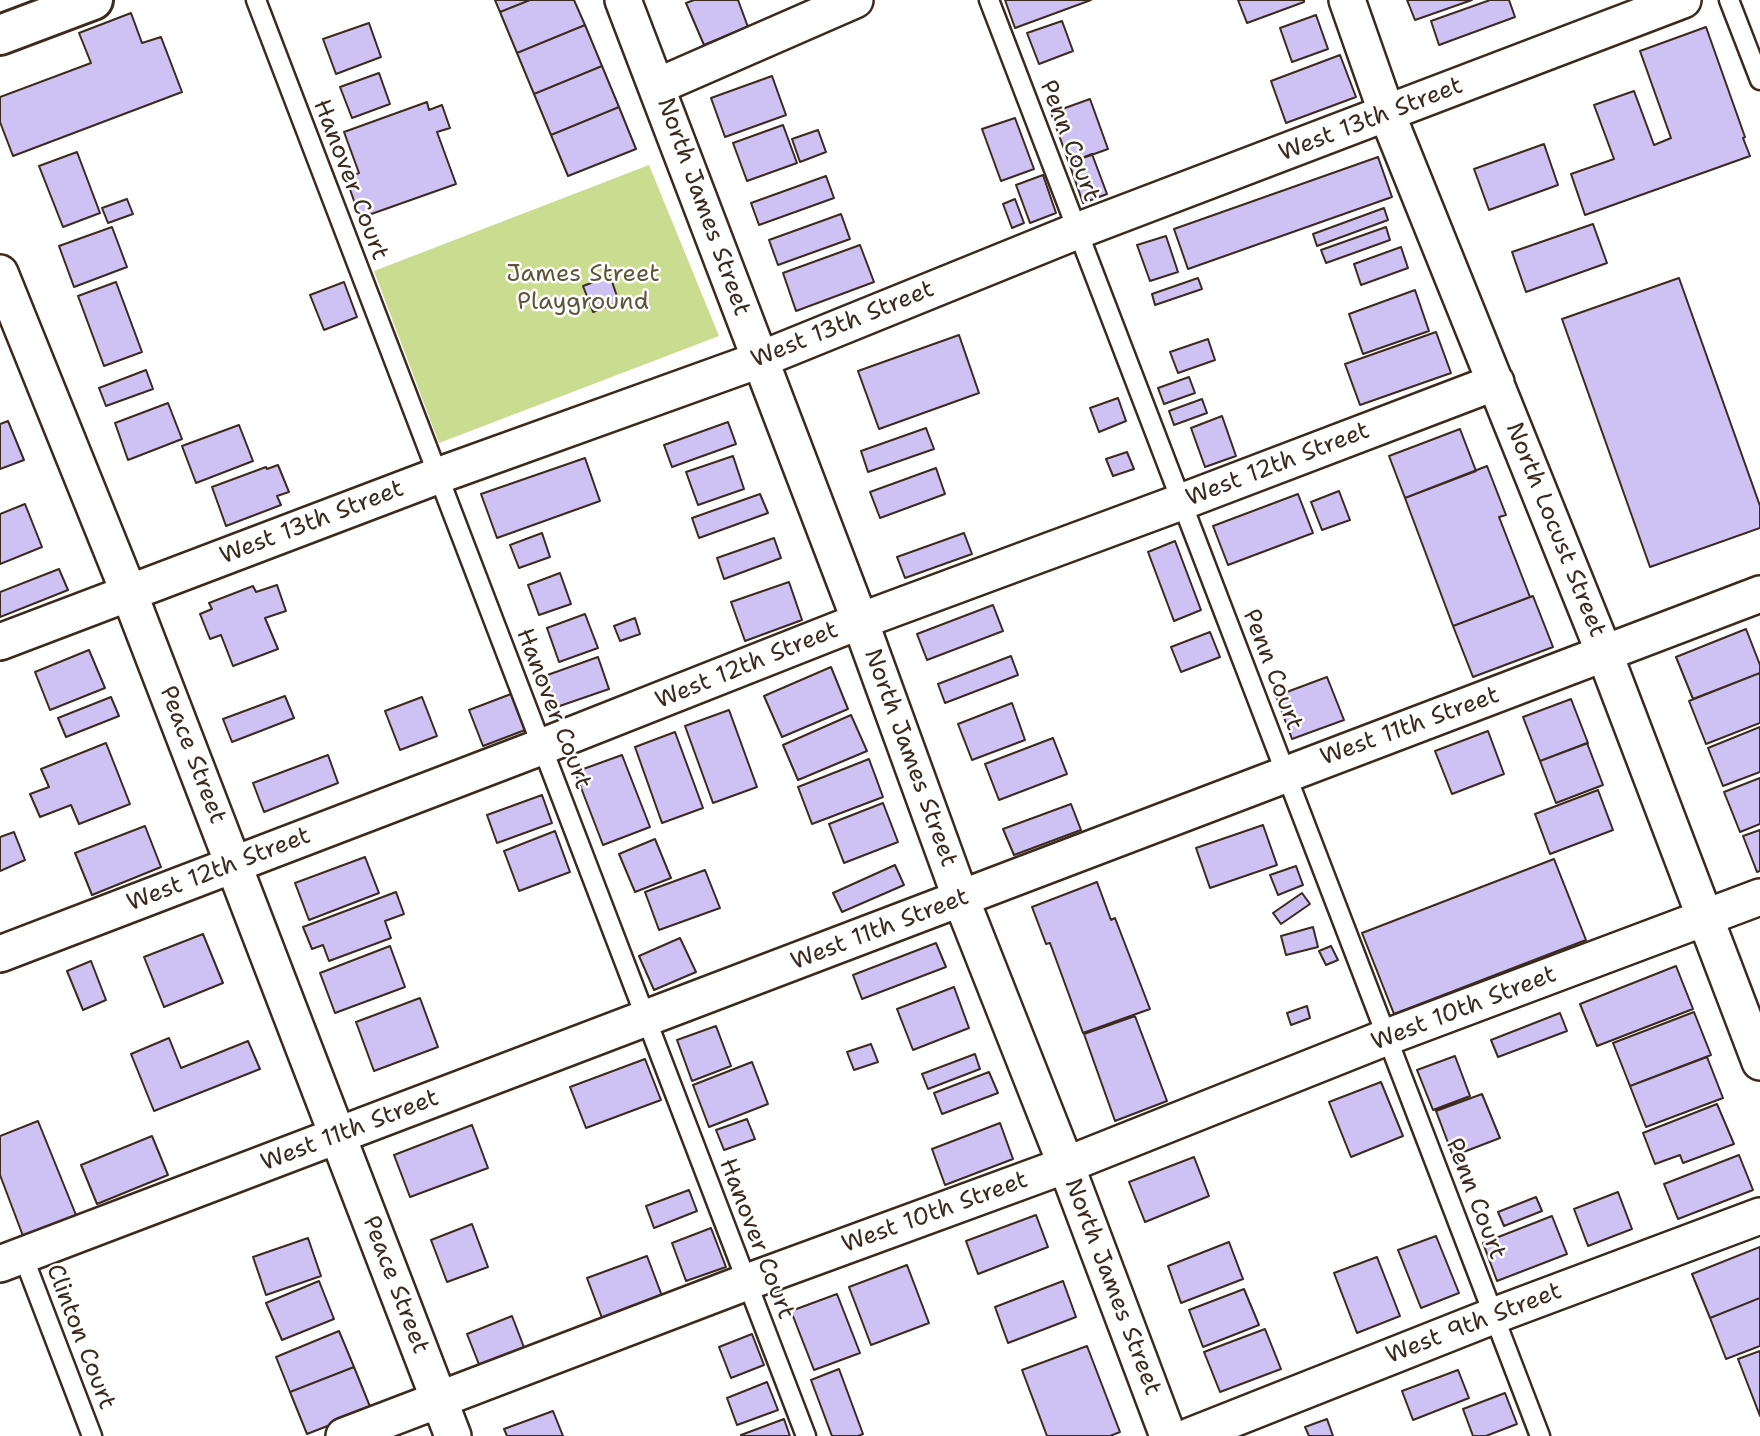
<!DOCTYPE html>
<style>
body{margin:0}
canvas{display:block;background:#fff}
</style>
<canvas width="1760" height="1436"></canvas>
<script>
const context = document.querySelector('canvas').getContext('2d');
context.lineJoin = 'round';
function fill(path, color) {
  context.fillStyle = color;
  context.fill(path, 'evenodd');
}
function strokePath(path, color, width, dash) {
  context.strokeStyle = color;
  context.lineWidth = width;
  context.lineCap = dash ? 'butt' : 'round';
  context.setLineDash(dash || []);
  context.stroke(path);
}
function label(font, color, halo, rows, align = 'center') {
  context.font = font + ' "Shantell Sans",sans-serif';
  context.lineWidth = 5;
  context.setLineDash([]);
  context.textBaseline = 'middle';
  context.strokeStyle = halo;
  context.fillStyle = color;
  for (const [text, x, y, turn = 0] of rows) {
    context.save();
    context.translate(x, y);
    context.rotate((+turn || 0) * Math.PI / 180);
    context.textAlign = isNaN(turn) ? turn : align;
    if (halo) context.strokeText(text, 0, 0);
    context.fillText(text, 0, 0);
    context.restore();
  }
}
const green = new Path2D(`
 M649,165L719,336L439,443L374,271Z`);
const building = new Path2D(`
 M495,0H530L500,12Z
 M530,0H574L585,25L517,53L500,12Z
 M694,0H738L748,27L704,45L686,3Z
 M1005,0H1091L1015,28Z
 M1238,0H1304V2L1247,23Z
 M1407,0H1472L1415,20Z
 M1490,0H1509L1515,17L1439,45L1431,21Z
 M131,13L142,43L161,37L182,92L13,156L0,122V97L91,63L79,33Z
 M1316,15L1328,49L1292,62L1280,28Z
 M1062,21L1073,51L1039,64L1027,33Z
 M369,23L381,57L336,74L323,39Z
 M585,25L602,66L534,94L517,53Z
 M1706,27L1745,137L1743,138L1750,156L1585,215L1571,174L1614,159L1594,105L1634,91L1654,145L1671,138L1640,51Z
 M1340,55L1356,97L1286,123L1271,81Z
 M602,66L619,107L551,135L534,94Z
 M379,73L390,104L352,118L340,87Z
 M772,76L786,115L725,137L711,98Z
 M1090,99L1108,149L1069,163L1051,113Z
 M427,102L429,110L442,105L450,128L437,132L456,184L360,218L346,178L359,173L344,132Z
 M619,107L636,149L568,176L551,135Z
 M1015,118L1034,169L1001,181L982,129Z
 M783,125L797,163L747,181L733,143Z
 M818,130L826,152L800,162L792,139Z
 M1544,144L1558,185L1489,210L1474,169Z
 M77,152L100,213L63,227L39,166Z
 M1092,154L1107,194L1083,203L1069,163Z
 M1378,157L1392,197L1188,269L1174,229Z
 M1043,175L1056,213L1030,223L1016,185Z
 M826,176L834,198L759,225L751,203Z
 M127,199L133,214L108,223L102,208Z
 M1015,199L1024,223L1012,228L1003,204Z
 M1384,208L1388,220L1317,246L1313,234Z
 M841,214L850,239L778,265L769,240Z
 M1593,224L1607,263L1526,292L1512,252Z
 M112,227L127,267L74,287L59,246Z
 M1386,227L1390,240L1326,263L1321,250Z
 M1166,236L1178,272L1150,281L1137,245Z
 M860,245L874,282L796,311L783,273Z
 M1401,247L1408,268L1361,285L1354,264Z
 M610,276L619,302L593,312L583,286Z
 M1198,278L1202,289L1155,305L1152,294Z
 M1679,278L1760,506V528L1650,567L1562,319Z
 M116,282L142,352L104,366L78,296Z
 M344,282L357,317L324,330L310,295Z
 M1415,290L1429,331L1363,354L1349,314Z
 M1436,332L1451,373L1360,405L1345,364Z
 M959,335L979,393L879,429L858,371Z
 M1208,339L1215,360L1178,373L1170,352Z
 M146,370L153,389L106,406L99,388Z
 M1189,377L1195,393L1164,404L1158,388Z
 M1118,398L1126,421L1099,432L1090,408Z
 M1202,399L1207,413L1174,425L1169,411Z
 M168,403L182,439L128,460L115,423Z
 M1222,416L1236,456L1205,467L1191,428Z
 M8,421L24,460L0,469V424Z
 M728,422L736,444L672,467L664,445Z
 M239,425L253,461L196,483L182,446Z
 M926,428L934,449L868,472L861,451Z
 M1460,429L1476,471L1405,498L1389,456Z
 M1127,452L1134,469L1113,476L1106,459Z
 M733,456L744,489L698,505L686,472Z
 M585,458L600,501L497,538L481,494Z
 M278,465L289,492L277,496L281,505L226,526L212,487L266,467L267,469Z
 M1487,466L1506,515L1499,517L1530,597L1453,626L1405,498Z
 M936,468L945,494L880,518L870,492Z
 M1339,491L1350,520L1322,530L1311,502Z
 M760,494L768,513L699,538L692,518Z
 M1298,494L1313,533L1228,565L1213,526Z
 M25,504L42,547L0,564V514Z
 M542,533L550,557L519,568L510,545Z
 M964,533L972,554L905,578L897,557Z
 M774,538L781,558L724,579L717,558Z
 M1175,541L1201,610L1174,621L1148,552Z
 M59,569L68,590L0,617V592Z
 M560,573L571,604L539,615L528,585Z
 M789,582L802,620L745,641L731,602Z
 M277,585L286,611L265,618L278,649L233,666L221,635L210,639L200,614L212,609L209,603L253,586L256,592Z
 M1533,596L1553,647L1473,677L1453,626Z
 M993,605L1003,631L927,660L917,634Z
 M585,614L598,648L559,662L547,628Z
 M635,618L640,634L620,641L614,626Z
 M1746,629L1760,665V673L1693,699L1676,657Z
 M1210,632L1220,657L1181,672L1171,647Z
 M89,650L105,688L50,710L35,672Z
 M1011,656L1018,675L945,703L938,684Z
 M598,657L609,689L551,709L539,678Z
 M831,667L848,709L782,737L764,696Z
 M1760,673V723L1706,744L1689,701Z
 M1327,677L1344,720L1292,739L1276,696Z
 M511,694L525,730L483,746L469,710Z
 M285,696L294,718L232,742L223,719Z
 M111,697L119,716L66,737L58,718Z
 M422,697L437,736L400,750L385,711Z
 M1571,699L1588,743L1540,761L1523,717Z
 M1012,703L1025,740L972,760L958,724Z
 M729,710L757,787L713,803L685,726Z
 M851,715L867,751L798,780L783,745Z
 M1760,727V772L1723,786L1708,748Z
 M1488,731L1504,774L1452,794L1435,751Z
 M675,732L703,808L662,823L635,747Z
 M1053,738L1067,774L999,800L985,764Z
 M106,743L130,804L79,824L71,805L40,817L30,794L49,787L41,769Z
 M1587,743L1603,785L1556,803L1540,761Z
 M328,755L338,783L264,812L253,783Z
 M622,755L650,827L603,845L575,772Z
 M869,759L883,797L812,824L798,787Z
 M1760,778V824L1740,832L1724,792Z
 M1598,790L1613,830L1550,854L1535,814Z
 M542,795L552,823L497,843L487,815Z
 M883,803L898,842L844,863L829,824Z
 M1071,804L1081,830L1014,855L1003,829Z
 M1263,825L1277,865L1210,888L1196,848Z
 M145,826L161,867L92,895L75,853Z
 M1760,830V871L1757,872L1743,836Z
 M555,831L570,872L519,891L504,851Z
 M14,832L25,860L0,871V837Z
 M655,839L671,878L635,892L619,854Z
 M365,857L379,893L309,920L295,883Z
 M1554,859L1586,940L1394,1014L1362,933Z
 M895,865L904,885L842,912L833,893Z
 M1296,866L1303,885L1278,895L1270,875Z
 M705,870L720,908L659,930L645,892Z
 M1097,882L1111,920L1115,918L1150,1009L1083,1033L1050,943L1046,944L1032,907Z
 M396,892L404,914L385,921L391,938L329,961L323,945L312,949L303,927Z
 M1302,893L1310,904L1281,924L1273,913Z
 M1313,927L1318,947L1286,955L1281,936Z
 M203,934L223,983L164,1007L144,957Z
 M680,938L696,972L654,990L639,956Z
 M936,943L946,967L862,999L853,975Z
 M390,946L405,987L335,1013L320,973Z
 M1331,946L1338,960L1326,965L1319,951Z
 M91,961L106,1000L83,1010L67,971Z
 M1676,966L1693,1009L1597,1046L1580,1004Z
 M954,987L969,1028L913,1050L897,1009Z
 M420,998L438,1047L374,1071L356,1022Z
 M1307,1006L1310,1018L1291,1025L1287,1013Z
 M1694,1012L1711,1055L1630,1086L1613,1043Z
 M1560,1013L1567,1031L1498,1057L1491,1040Z
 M1135,1016L1167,1101L1115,1121L1084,1034Z
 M716,1026L731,1066L692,1081L677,1040Z
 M169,1038L181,1068L248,1041L260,1069L154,1111L131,1054Z
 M871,1044L878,1062L854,1070L847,1052Z
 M975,1054L980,1069L928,1089L922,1074Z
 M1455,1056L1470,1096L1433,1110L1417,1070Z
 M1707,1057L1723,1098L1646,1127L1630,1086Z
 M645,1059L661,1100L586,1128L570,1087Z
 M752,1062L768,1104L709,1127L693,1085Z
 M989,1072L998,1093L942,1114L934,1093Z
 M1381,1082L1403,1136L1351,1157L1329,1102Z
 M1482,1094L1500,1138L1453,1156L1436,1111Z
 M1717,1104L1734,1144L1683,1163L1680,1155L1655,1164L1643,1133Z
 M747,1119L755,1139L724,1150L716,1130Z
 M38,1121L76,1215L23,1236L0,1175V1136Z
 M1000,1123L1013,1159L945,1185L932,1149Z
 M472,1125L488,1168L410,1197L394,1155Z
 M152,1136L168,1175L97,1204L81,1165Z
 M1739,1155L1753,1190L1678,1219L1664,1184Z
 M1194,1157L1209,1196L1145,1222L1129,1182Z
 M689,1190L697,1211L654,1228L646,1206Z
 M1618,1192L1632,1229L1588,1246L1574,1209Z
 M1536,1197L1542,1211L1504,1226L1498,1212Z
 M1036,1215L1048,1247L978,1274L966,1241Z
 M1552,1216L1567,1254L1497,1281L1483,1243Z
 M472,1224L488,1267L447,1282L431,1240Z
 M711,1228L726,1267L686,1281L672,1243Z
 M1436,1236L1459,1293L1421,1308L1398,1250Z
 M308,1238L321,1276L266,1295L253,1257Z
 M1229,1242L1243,1279L1181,1303L1168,1266Z
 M1760,1247V1298L1710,1318L1692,1274Z
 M647,1256L662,1296L602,1318L587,1278Z
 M1377,1257L1400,1316L1357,1333L1334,1273Z
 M907,1265L929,1323L871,1345L849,1287Z
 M319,1281L334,1319L282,1340L266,1303Z
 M1063,1281L1076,1317L1008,1343L995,1307Z
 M1244,1289L1259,1325L1203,1347L1189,1310Z
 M837,1294L860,1353L814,1370L791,1311Z
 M1760,1298V1346L1726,1359L1710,1318Z
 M512,1316L525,1350L480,1367L467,1334Z
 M1265,1329L1281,1369L1220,1392L1204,1352Z
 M339,1331L354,1367L290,1392L276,1357Z
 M752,1334L764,1365L731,1378L719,1347Z
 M1087,1346L1120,1432L1110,1436H1047L1022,1370Z
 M1760,1351V1416L1738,1359Z
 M354,1367L371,1409L307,1434L290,1392Z
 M839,1369L863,1434L858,1436H832L811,1380Z
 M1458,1370L1469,1398L1413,1420L1402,1391Z
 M767,1382L778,1410L737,1425L727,1398Z
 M1505,1393L1517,1424L1486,1436H1473L1463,1409Z
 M553,1411L563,1436H507L504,1429Z
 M784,1419L790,1436H741V1435Z
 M1327,1419L1333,1436H1309L1305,1427Z`);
const service = new Path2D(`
 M256,0L806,1436
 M989,0L1540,1436
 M1729,0L1760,80
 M23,1256L92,1436`);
const minor = new Path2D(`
 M623,0L860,621L961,899L1066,1165L1168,1436
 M1347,0L1387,114L1605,655L1760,1062
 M658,86L855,0
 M0,273L129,593L453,1436
 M0,642L437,476L759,360L1077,231L1683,0
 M0,954L541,747L860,621L1181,502L1496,382
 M0,1264L1760,594
 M344,1436L747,1282L1066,1165L1387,1037L1760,897
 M1190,1436L1493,1316L1760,1216`);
const secondary = new Path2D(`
 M0,35L93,0`);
const streetNames = [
 ["West 13th Street",1371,120,-21],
 ["Penn Court",1069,141,69],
 ["Hanover Court",350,180,69],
 ["North James Street",703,207,70],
 ["West 13th Street",843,325,-22],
 ["West 12th Street",1278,465,-21],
 ["West 13th Street",312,523,-21],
 ["North Locust Street",1555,530,68],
 ["West 12th Street",747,666,-22],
 ["Penn Court",1272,670,69],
 ["Hanover Court",553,709,69],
 ["West 11th Street",1410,727,-20],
 ["Peace Street",192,755,69],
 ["North James Street",910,758,70],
 ["West 12th Street",219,870,-21],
 ["West 11th Street",880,930,-21],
 ["West 10th Street",1464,1009,-21],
 ["West 11th Street",350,1131,-21],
 ["Penn Court",1475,1199,69],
 ["West 10th Street",935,1213,-20],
 ["Hanover Court",756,1239,69],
 ["Peace Street",395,1285,69],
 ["North James Street",1112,1287,69],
 ["West 9th Street",1474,1324,-21],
 ["Clinton Court",80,1337,69]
];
const parkNames = [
 ["James Street",583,275],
 ["Playground",583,303]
];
fill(green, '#cadc90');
fill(building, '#cec1f3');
strokePath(building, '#3b2a1e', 2);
strokePath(service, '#3b2a1e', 23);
strokePath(minor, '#3b2a1e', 40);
strokePath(secondary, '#3b2a1e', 44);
strokePath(service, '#fff', 18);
strokePath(minor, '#fff', 35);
strokePath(secondary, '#fff', 38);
label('24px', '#3b2a1e', '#fff', streetNames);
label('24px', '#5f563a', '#fff', parkNames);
</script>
